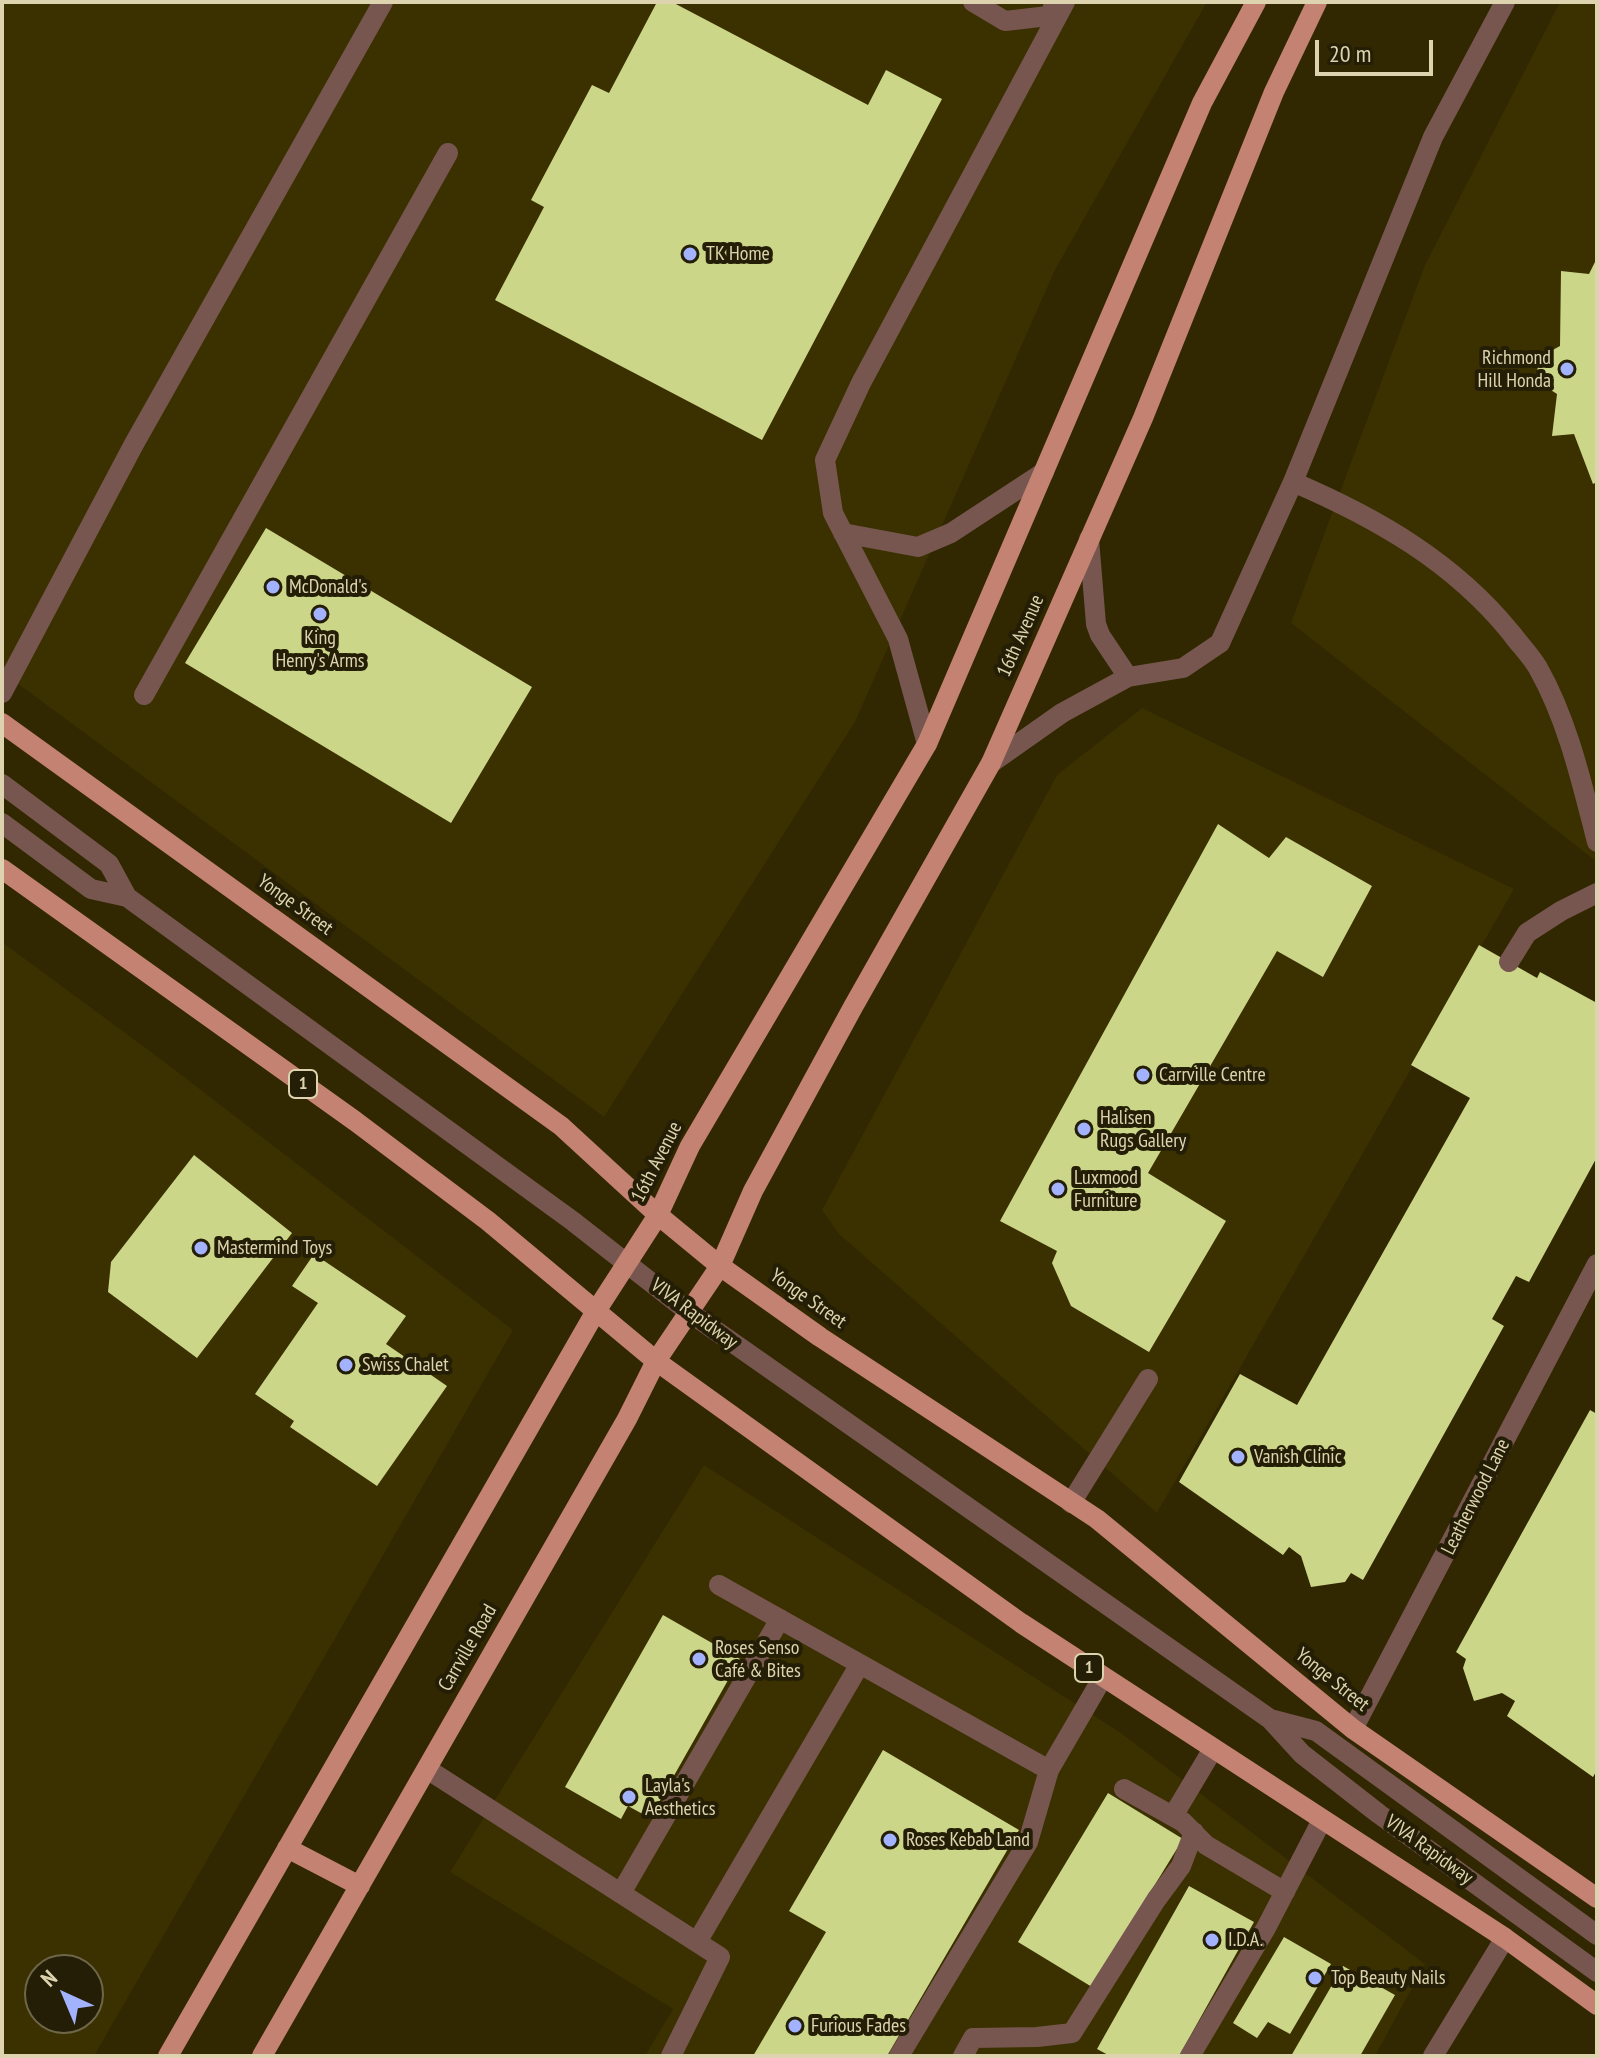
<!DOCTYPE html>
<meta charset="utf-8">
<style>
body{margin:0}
#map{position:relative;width:1599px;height:2058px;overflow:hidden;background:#312700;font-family:"PT Sans Narrow",sans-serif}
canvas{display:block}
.frame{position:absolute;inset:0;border:4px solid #ddd3ae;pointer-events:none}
.north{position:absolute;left:24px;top:1954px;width:80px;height:80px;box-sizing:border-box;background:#241e06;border:2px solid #6e6649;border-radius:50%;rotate:316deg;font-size:22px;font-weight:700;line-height:32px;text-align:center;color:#ddd3ae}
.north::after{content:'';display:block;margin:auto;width:28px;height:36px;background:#a2b2fd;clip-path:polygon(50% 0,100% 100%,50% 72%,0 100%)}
.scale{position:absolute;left:1315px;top:40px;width:118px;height:36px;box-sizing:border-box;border:4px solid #ddd3ae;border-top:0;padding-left:10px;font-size:24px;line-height:28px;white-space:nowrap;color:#ddd3ae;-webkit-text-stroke:6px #241e06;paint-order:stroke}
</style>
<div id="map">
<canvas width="1599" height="2058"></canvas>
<div class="frame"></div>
<div class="north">N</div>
<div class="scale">20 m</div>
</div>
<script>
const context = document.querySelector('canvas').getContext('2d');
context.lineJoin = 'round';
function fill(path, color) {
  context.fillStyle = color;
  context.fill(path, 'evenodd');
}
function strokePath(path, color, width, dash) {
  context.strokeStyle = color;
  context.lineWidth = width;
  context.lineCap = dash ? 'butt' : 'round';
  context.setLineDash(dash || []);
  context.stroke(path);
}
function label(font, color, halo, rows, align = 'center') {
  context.font = font + ' "PT Sans Narrow",sans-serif';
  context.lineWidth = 8;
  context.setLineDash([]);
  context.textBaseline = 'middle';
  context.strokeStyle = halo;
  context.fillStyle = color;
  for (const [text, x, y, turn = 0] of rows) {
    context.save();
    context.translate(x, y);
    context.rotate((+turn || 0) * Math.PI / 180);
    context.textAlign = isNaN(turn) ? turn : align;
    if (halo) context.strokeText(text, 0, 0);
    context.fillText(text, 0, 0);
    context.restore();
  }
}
const built = new Path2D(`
 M2,2H1207L1055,270L855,722L604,1117L2,672Z
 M1560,2H1597V862L1291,623L1425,265Z
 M1142,708L1514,889L1157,1513L839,1234L822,1210L1057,775Z
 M2,942L162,1060L513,1330L94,2056H2ZM40,1970H88V2018H40Z
 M704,1465L1121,1733L1425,1964L1375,2056H645L673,2009L450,1872Z`);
const building = new Path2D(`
 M657,2H672L868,105L886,70L942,99L762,440L495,300L544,207L531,200L592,85L609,93Z
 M1597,258V482L1593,484L1574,434L1552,436L1557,394L1537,381L1538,358L1560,346L1561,271L1589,274Z
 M266,528L532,687L451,823L185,663Z
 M1218,824L1269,858L1286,837L1372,886L1323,977L1277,951L1148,1173L1226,1221L1149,1352L1071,1306L1052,1263L1057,1251L1000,1221Z
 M1479,945L1537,978L1540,972L1597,1003V1157L1529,1282L1516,1276L1492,1319L1504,1326L1363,1580L1351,1573L1345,1582L1311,1587L1301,1556L1289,1547L1283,1555L1179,1482L1240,1374L1297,1405L1425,1178L1470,1098L1411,1065Z
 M194,1155L292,1233L197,1358L108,1292L111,1262Z
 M314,1254L406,1316L386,1344L447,1386L377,1486L290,1427L294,1421L255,1394L318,1303L292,1286Z
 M1590,1410L1597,1414V1770L1593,1777L1507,1716L1515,1701L1502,1693L1474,1701L1463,1668L1466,1659L1456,1652Z
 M663,1615L740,1659L650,1818L628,1806L621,1819L565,1787Z
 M883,1750L1019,1830L887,2056H753L826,1932L789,1911Z
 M1108,1793L1183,1839L1092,1987L1018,1942Z
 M1189,1886L1254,1922L1179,2056H1110L1097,2049Z
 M1284,1937L1331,1964L1290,2034L1268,2022L1257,2038L1233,2023Z
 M1343,1966L1395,1995L1360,2056H1291Z`);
const minor = new Path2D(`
 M973,2L1005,21L1057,15L1053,6
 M1293,482C1377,518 1454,562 1512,634C1520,645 1531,656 1538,668C1568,721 1582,784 1597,842
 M843,533L918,547L951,533L1044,472
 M1089,539L1096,624L1100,635L1128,677
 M2,693L134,444L383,2
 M144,695L448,153
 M927,744L898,639L833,513L825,460L861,383L1065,2
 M991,763L1062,713L1128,677L1183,668L1220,643L1293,482L1433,137L1505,2
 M2,784L109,864L127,897
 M2,823L91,889L127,897L574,1222L689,1312L1270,1719L1302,1754L1379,1814L1597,1972
 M1509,962L1527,933L1561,911L1597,893
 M1071,1503L1148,1379
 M719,1585L1049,1770
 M1270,1719L1316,1731L1597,1935
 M1353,1729L1597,1264
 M427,1769L720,1957L671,2056
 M1124,1789L1183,1822L1206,1845L1285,1892
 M1173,1816L1213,1749
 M621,1893L780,1619
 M697,1942L860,1664
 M899,2056L1028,1842L1049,1770L1103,1677
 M963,2056L973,2038L1037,2037L1072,2033L1156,1900L1181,1866L1194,1832
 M1190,2056L1266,1928L1322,1820
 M1433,2056L1505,1938`);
const major = new Path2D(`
 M2,723L561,1126L658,1215L720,1266L820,1337L1097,1519L1353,1729L1597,1898
 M2,869L355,1121L488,1221L656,1361L1021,1623L1505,1938L1597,2005
 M287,1848L360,1886
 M168,2056L596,1311L658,1215L690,1146L927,744L1202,103L1256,2
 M262,2056L627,1419L656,1361L720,1266L753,1191L853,1007L991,763L1143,418L1274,92L1317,2`);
const markers = [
 [690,254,8,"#a2b2fd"],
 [1567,369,8,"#a2b2fd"],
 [273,587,8,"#a2b2fd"],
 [320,614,8,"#a2b2fd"],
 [1143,1075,8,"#a2b2fd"],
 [1084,1129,8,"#a2b2fd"],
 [1058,1189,8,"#a2b2fd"],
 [201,1248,8,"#a2b2fd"],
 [346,1365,8,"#a2b2fd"],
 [1238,1457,8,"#a2b2fd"],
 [699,1659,8,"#a2b2fd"],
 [629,1797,8,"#a2b2fd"],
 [890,1840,8,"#a2b2fd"],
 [1212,1940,8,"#a2b2fd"],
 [1315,1978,8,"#a2b2fd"],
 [795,2026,8,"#a2b2fd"]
];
const shields = [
 [303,1084,28],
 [1089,1668,28]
];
const shieldNames = [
 ["1",303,1084],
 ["1",1089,1668]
];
const poiNames = [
 ["TK Home",706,254],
 ["Richmond",1551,358,"right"],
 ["Hill Honda",1551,381,"right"],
 ["McDonald's",289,587],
 ["King",320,638,"center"],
 ["Henry's Arms",320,661,"center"],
 ["Carrville Centre",1159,1075],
 ["Halisen",1100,1118],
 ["Rugs Gallery",1100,1141],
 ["Luxmood",1074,1178],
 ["Furniture",1074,1201],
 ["Mastermind Toys",217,1248],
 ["Swiss Chalet",362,1365],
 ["Vanish Clinic",1254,1457],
 ["Roses Senso",715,1648],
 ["Café & Bites",715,1671],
 ["Layla's",645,1786],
 ["Aesthetics",645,1809],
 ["Roses Kebab Land",906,1840],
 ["I.D.A.",1228,1940],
 ["Top Beauty Nails",1331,1978],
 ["Furious Fades",811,2026]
];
const streetNames = [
 ["16th Avenue",1021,636,-66],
 ["Yonge Street",295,905,36],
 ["16th Avenue",657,1162,-63],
 ["Yonge Street",808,1299,35],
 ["VIVA Rapidway",694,1314,37],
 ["Leatherwood Lane",1476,1497,-63],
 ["Carrville Road",468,1648,-60],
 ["Yonge Street",1332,1680,39],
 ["VIVA Rapidway",1429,1850,36]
];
fill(built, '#3b3000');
fill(building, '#ccd689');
strokePath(minor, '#76564e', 20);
strokePath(major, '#c48272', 20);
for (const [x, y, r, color] of markers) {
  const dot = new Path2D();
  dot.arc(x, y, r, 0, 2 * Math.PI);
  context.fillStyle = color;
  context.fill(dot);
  strokePath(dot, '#241e06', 3);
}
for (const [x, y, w] of shields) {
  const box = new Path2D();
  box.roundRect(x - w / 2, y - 14, w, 28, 6);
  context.fillStyle = '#241e06';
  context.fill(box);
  strokePath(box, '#ddd3ae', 2);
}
label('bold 18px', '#ddd3ae', null, shieldNames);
label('20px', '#ddd3ae', '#241e06', poiNames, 'left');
label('20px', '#ddd3ae', '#241e06', streetNames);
</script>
